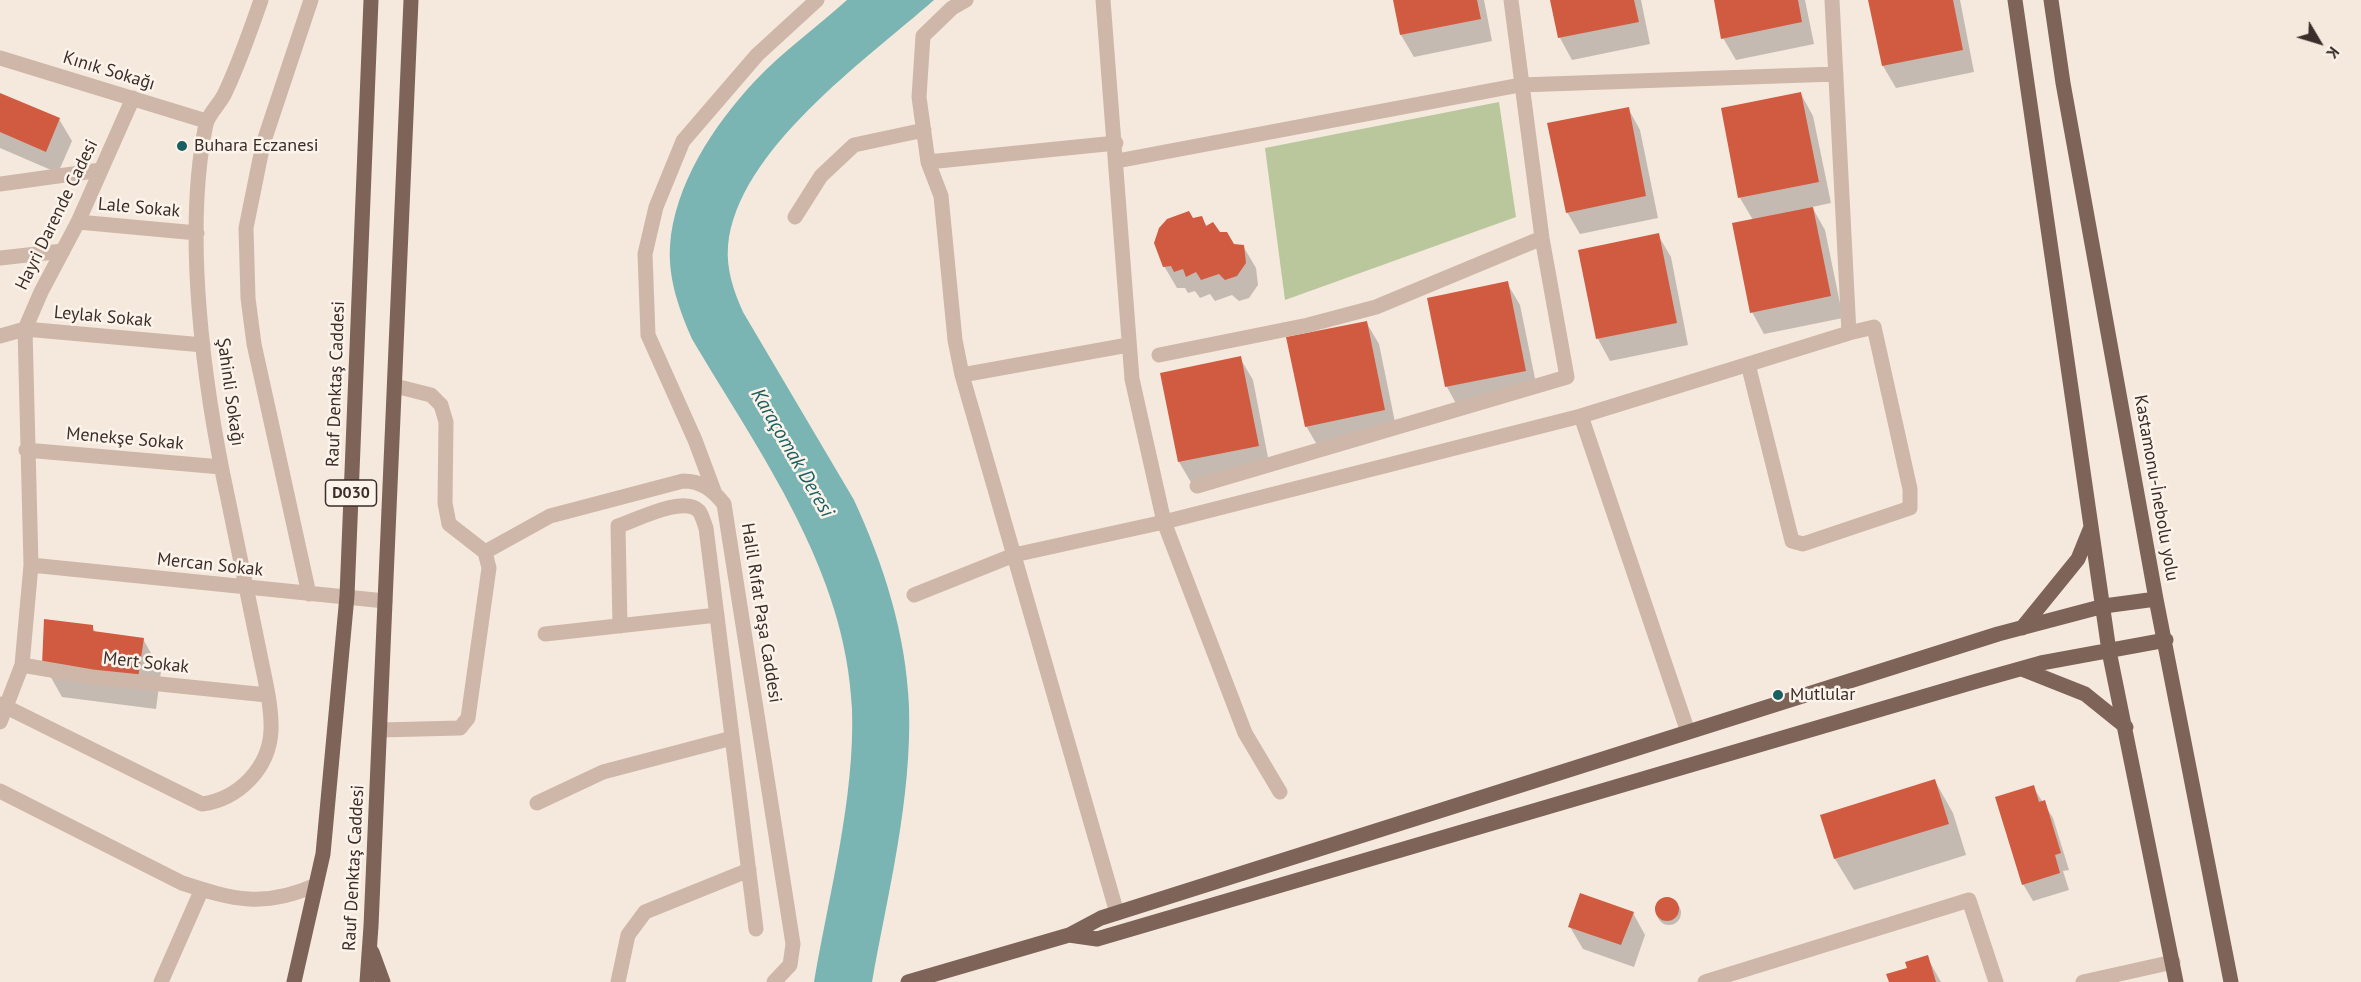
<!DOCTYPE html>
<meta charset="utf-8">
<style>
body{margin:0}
#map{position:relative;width:2361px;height:982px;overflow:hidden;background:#f5e9de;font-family:"PT Sans",sans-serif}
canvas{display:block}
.north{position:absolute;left:2289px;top:12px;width:60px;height:60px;-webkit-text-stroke:4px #fcf3eb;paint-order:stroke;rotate:128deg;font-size:16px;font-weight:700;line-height:24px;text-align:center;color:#3b2d29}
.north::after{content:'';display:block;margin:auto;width:21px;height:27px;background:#3b2d29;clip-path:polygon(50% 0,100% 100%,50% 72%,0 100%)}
</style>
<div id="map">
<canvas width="2361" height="982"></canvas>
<div class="north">K</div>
</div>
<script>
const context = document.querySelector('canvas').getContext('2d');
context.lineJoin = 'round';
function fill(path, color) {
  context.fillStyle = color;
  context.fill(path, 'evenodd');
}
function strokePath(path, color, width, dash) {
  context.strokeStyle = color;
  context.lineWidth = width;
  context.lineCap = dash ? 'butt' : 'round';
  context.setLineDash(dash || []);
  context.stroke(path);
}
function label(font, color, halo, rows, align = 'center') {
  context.font = font + ' "PT Sans",sans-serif';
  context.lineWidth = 5;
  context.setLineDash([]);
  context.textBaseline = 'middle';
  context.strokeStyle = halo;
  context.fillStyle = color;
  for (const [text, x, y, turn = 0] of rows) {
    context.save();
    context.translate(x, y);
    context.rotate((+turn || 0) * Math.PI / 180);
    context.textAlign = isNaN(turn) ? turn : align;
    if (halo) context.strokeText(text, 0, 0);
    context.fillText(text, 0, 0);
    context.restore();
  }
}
const green = new Path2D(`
 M1499,102L1516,217L1285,300L1265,148Z`);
const water = new Path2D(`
 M847,0H934C866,60 737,150 728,246C726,269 734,292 743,312L854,500C884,565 906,634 909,706C912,799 888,892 872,982H814C829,894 855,798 852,709C846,570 760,454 692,339C679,309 668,279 670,246C674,185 714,125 754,82C782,52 817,27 847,0Z`);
const shadow = new Path2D(`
 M1394,0H1484L1492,41L1414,57L1401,35Z
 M1552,0H1641L1650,44L1572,60L1560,38Z
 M1715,0H1805L1814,44L1736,60L1723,38Z
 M1870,0H1960L1974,72L1896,88L1883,66Z
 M0,94L59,119L72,141L58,173L0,148Z
 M1801,94L1813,116L1831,203L1812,207L1825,230L1843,318L1764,334L1752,312L1753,220L1740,198Z
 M1628,108L1640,130L1658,218L1580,234L1567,212Z
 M1202,218L1207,227L1233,246H1243L1256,268L1258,285L1249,298L1239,301L1232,295L1215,301L1210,294L1200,298L1195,291L1188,293L1185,288H1177L1164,266L1192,219Z
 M1658,235L1671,257L1688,345L1610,361L1598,339L1580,251Z
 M1507,283L1520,305L1538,393L1459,409L1447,387L1429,299Z
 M1366,322L1379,344L1397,432L1319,448L1306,426Z
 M1240,358L1253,380L1270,468L1192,484L1179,462Z
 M92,626L96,633L143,639L161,671L156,709L62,697L44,665Z
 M1935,781L1953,813L1966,855L1854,890L1835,859L1822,816Z
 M2033,787L2053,818L2069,870L2063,871L2069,890L2033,901L2023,884Z
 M1657 913a12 12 0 1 1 24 0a12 12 0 1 1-24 0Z
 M1633,913L1645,935L1634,967L1583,949L1570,927Z
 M1927,957L1941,982H1890L1909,969Z`);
const building = new Path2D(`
 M1393,0H1477L1481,19L1400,35Z
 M1550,0H1634L1639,22L1558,38Z
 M1714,0H1798L1802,22L1721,39Z
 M1868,0H1953L1963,50L1882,66Z
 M1801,92L1819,182L1738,198L1721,108Z
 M0,93L60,118L46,152L0,132Z
 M1629,107L1646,196L1566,213L1547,123Z
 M1813,207L1831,296L1750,313L1732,223Z
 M1189,211L1193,218L1202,216L1206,226L1213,222L1220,232H1227L1234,244L1244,245L1246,263L1237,276L1225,280L1219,274L1201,280L1196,272L1186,277L1183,269L1174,272L1171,266L1163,267L1154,243L1159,228L1167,219Z
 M1659,233L1677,323L1596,339L1578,250Z
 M1508,281L1526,371L1445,387L1427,298Z
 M1367,321L1385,410L1305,427L1286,337Z
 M1241,356L1259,446L1178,462L1160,373Z
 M44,619L93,625V631L144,638L138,678L42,665Z
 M1935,779L1949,824L1834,859L1820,815Z
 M2034,785L2039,802L2045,800L2061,853L2055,855L2060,873L2022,885L1995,797Z
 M1580,893L1634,912L1621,945L1568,927Z
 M1655 909a12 12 0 1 1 24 0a12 12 0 1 1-24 0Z
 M1928,955L1936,982H1889L1886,974L1907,968L1905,962Z`);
const minor = new Path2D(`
 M966,0L952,8L923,36L919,97L928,162L941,196L955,340L962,375L1117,913
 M1103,0L1132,379L1164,522L1245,733L1280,792
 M0,58L206,121
 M1117,161L1520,85L1836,74
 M928,162L1116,143
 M0,184L101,170
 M795,217L821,176L854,145L924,130
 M78,222L197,233
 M0,258L63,251
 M0,336L25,329L203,345
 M1159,355L1308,325L1376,307L1542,238
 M1748,364L1792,541L1803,544L1910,508V489L1874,327L1849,333
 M962,375L1128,345
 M26,450L221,467
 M1197,486L1567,377L1542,238L1511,0
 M714,491L695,440L648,335L645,254L656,207L683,141L757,55L817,0
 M485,552L550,516L683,481C702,481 713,490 724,504L793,944L790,965L774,982
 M31,565L385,601
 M309,594L254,344L248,298L246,228L263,144L311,0
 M914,595L1014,555L1164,522L1581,416
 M620,626L618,526C637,520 683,495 699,511C702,515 704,523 706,528L756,929
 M545,634L717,615
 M22,665L92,677L267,695
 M0,704L202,804C239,799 269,768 271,731C272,705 264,676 259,650C249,599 238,549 228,499C204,388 183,235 206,124C209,113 220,104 225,93C239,63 250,32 261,0
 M0,722L22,665L31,565L25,329L41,292L78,222L133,98
 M380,730L460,728L468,718L489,568L485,552L449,524L445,503L446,422L441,405L431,395L395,386
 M1688,732L1581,416L1849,333L1832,0
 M0,791L182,883C234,900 264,908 316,885
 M537,803L603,772L732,738
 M161,982L202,889
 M618,982L628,935L645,912L749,870
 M1705,982L1969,900L1996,982
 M2083,982L2173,962`);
const major = new Path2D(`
 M2015,0L2109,651L2176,982
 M2051,0L2063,83L2156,599L2231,982
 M2022,628L2078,559L2091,527
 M2022,669L2085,694L2126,727
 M1069,935L1097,939L1977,681L2041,663L2166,640
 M372,952L383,982
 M294,982L323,854L347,596L371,0
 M367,982L371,926L411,0
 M908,982L1069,935L1101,918L1998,634L2104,606L2156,599`);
const markers = [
 [182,146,6,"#1a6061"],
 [1778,695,6,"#1a6061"]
];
const shields = [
 [351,493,51]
];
const shieldNames = [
 ["D030",351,493]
];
const streetNames = [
 ["Kınık Sokağı",109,71,17],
 ["Lale Sokak",139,208,5],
 ["Hayri Darende Cadesi",57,215,-64],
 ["Leylak Sokak",103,317,5],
 ["Rauf Denktaş Caddesi",336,384,-88],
 ["Şahinli Sokağı",230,392,82],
 ["Menekşe Sokak",125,439,5],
 ["Kastamonu-İnebolu yolu",2156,488,80],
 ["Mercan Sokak",210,565,6],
 ["Halil Rıfat Paşa Caddesi",761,613,81],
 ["Mert Sokak",146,663,6],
 ["Rauf Denktaş Caddesi",354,868,-87]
];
const poiNames = [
 ["Buhara Eczanesi",194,146],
 ["Mutlular",1790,695]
];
const waterNames = [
 ["Karaçomak Deresi",792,453,60]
];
fill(green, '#bac69c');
fill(water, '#7ab5b3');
fill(shadow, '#0003');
fill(building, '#d05b41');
strokePath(minor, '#ceb7a8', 15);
strokePath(major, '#7e6359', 15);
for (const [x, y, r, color] of markers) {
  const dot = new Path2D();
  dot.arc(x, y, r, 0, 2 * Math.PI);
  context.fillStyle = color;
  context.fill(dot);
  strokePath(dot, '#fcf3eb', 2);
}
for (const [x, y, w] of shields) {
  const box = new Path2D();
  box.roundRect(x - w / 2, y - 13, w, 26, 4.5);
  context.fillStyle = '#fcf3eb';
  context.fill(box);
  strokePath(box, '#3b2d29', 1.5);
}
label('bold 16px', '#3b2d29', null, shieldNames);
label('18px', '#3b2d29', '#fcf3eb', streetNames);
label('18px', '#3b2d29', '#fcf3eb', poiNames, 'left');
label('italic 20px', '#1a6061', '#fcf3eb', waterNames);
</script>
